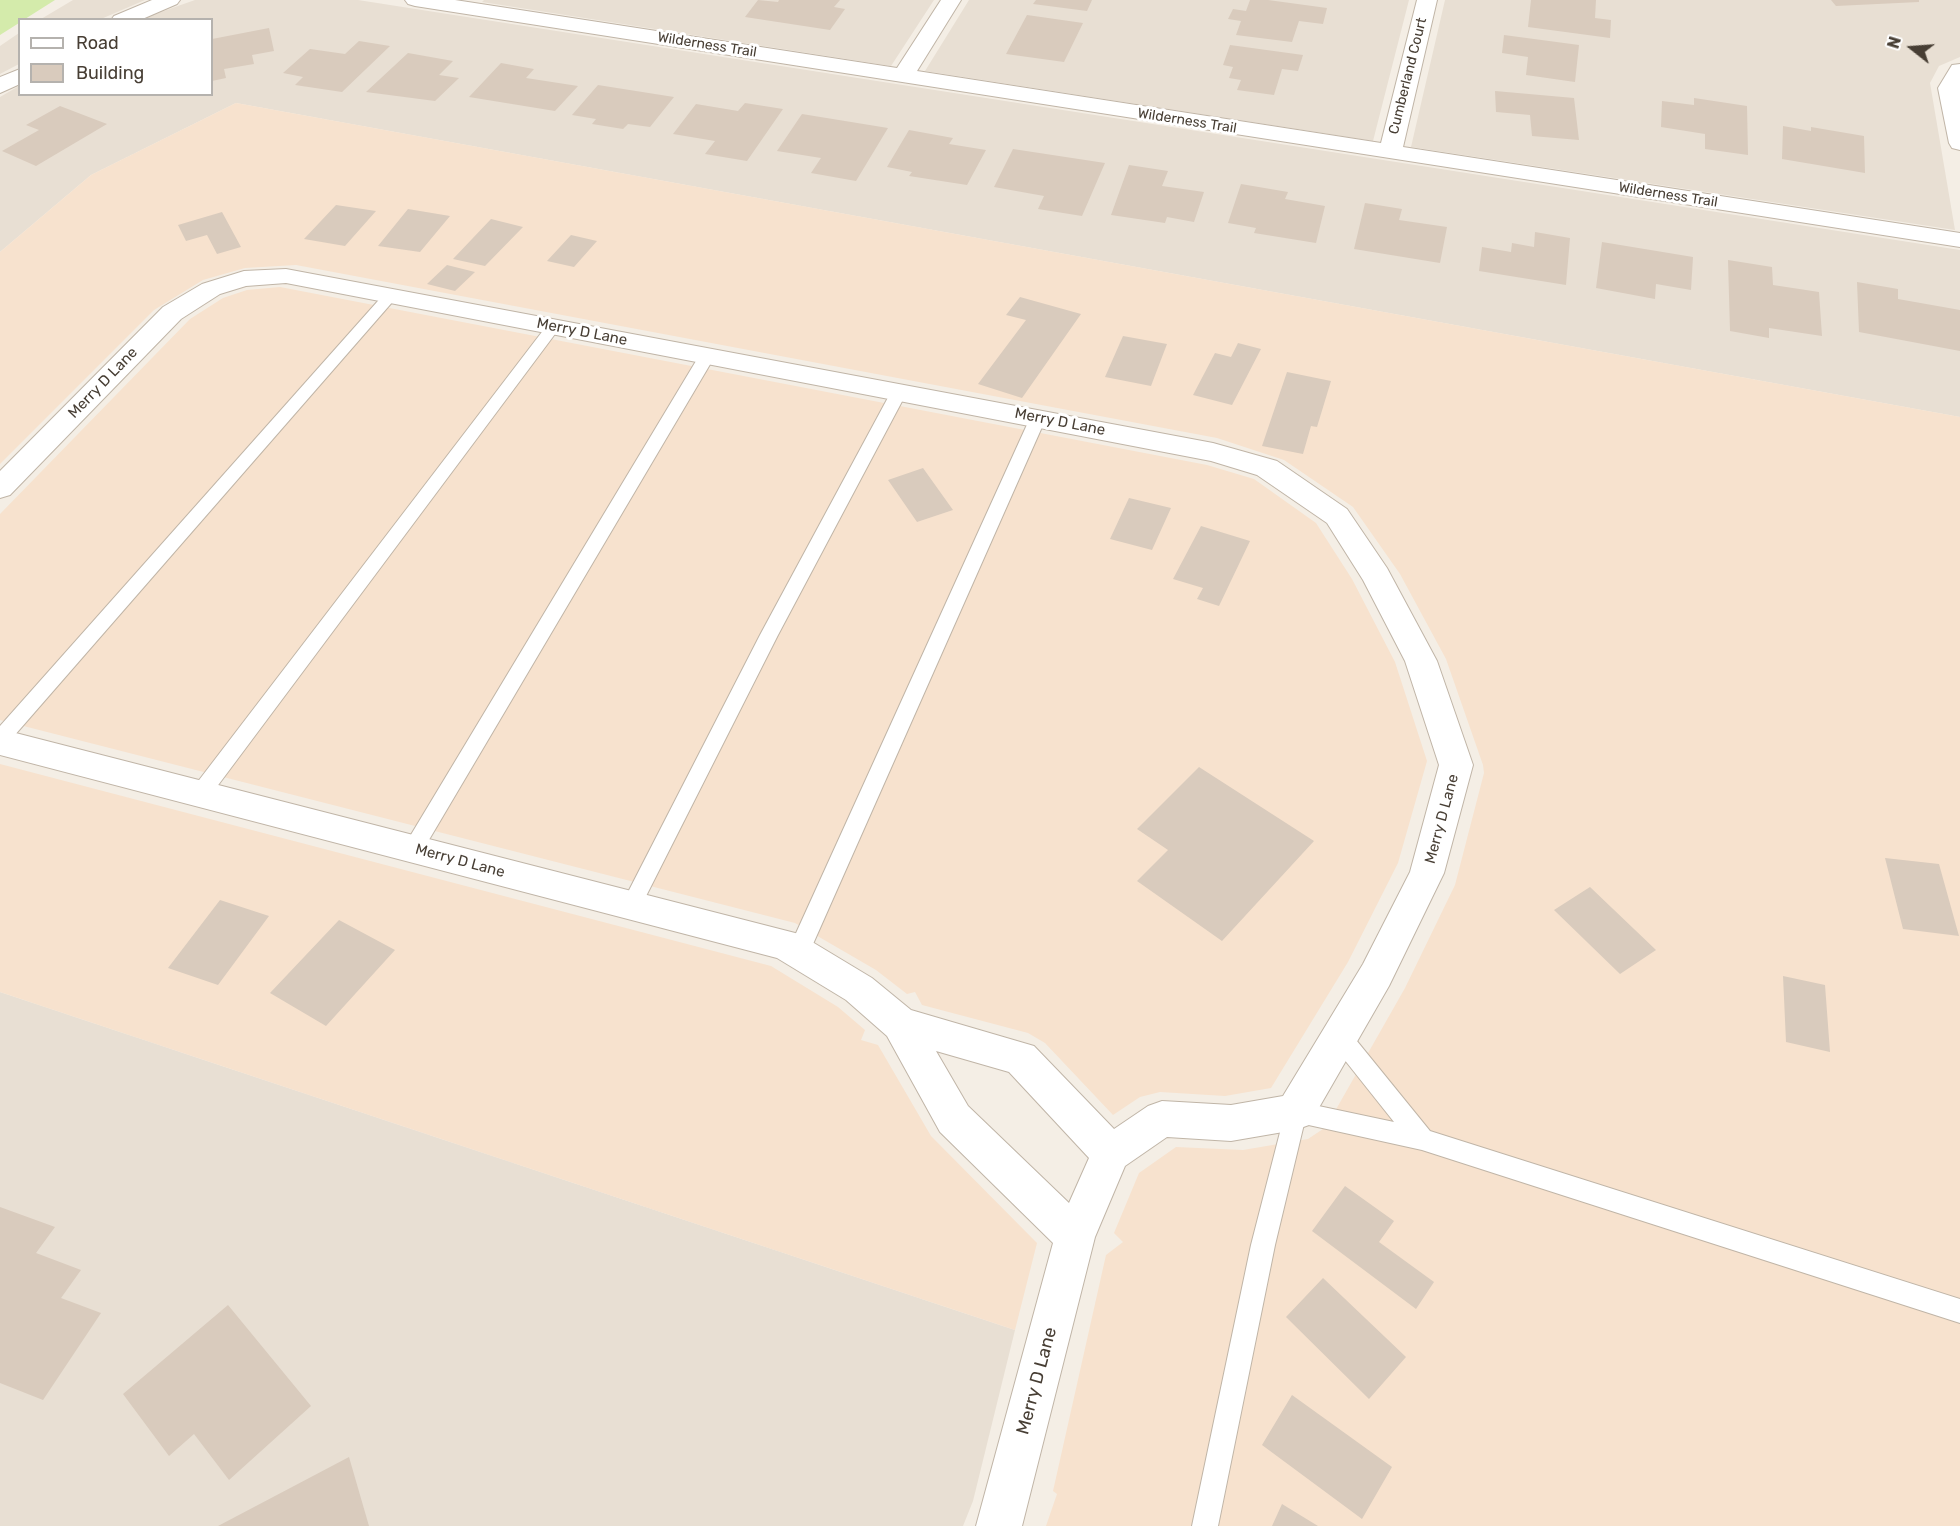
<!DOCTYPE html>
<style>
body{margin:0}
#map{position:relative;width:1960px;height:1526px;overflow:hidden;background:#f4eee5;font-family:Rubik,sans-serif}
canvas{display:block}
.legend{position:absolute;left:18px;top:18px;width:195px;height:78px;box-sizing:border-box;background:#fff;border:2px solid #b5b2ae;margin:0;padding:8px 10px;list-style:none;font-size:18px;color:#473e34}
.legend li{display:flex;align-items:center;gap:12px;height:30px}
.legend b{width:30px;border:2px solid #b5b2ae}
.north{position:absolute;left:1882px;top:18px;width:60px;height:60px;-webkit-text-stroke:4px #fff;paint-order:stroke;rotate:287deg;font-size:16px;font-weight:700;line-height:24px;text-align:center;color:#473e34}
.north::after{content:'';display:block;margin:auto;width:21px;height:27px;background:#473e34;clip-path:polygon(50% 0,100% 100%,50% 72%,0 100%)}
</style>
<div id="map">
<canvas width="1960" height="1526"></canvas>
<ul class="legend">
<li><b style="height:8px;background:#fff"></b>Road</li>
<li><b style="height:16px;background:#d9cbbd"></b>Building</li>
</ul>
<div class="north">N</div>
</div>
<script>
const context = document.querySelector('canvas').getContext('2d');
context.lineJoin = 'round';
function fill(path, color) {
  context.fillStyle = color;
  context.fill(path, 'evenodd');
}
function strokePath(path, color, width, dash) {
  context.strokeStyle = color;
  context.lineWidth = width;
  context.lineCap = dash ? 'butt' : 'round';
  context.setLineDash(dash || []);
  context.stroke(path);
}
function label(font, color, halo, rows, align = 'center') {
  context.font = font + ' Rubik,sans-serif';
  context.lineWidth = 6;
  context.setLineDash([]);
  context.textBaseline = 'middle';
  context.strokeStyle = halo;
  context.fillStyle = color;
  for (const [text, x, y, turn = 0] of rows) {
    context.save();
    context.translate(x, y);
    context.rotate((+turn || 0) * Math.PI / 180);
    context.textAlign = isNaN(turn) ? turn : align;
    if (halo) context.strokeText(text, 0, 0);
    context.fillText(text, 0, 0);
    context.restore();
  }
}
const residential = new Path2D(`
 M73,0H145L101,19H41Z
 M195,0H358L1960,250V417L236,103L91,175L0,252V97L19,86L20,94H212V20L141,19Z
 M484,0H934L891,66L482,2Z
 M969,0H1409L1373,141L925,71Z
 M1445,0H1960V57L1939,66L1930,83L1955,230L1411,147Z
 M19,33V64L0,74V46Z
 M0,992L1015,1330L973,1501L963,1526H0Z`);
const commercial = new Path2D(`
 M236,103L1960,417V1526H1046L1057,1494L1053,1491L1106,1255L1123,1242L1114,1233L1139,1173L1176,1147L1243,1150L1308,1139L1326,1127L1405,988L1455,885L1484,773L1483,765L1446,659L1400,574L1353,507L1284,460L1217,438L296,265L245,268L203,280L154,310L0,464V252L91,175Z
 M280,287L1207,465L1254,479L1316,523L1352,579L1395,662L1427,761L1398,863L1348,962L1271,1088L1225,1096L1160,1092L1140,1097L1113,1115L1045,1043L1028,1033L922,1005L915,992L907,994L876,970L795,923L0,720V514L190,319L223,298L247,290Z
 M0,764L771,966L838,1007L865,1030L861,1040L878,1045L931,1136L1037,1243L1015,1330L0,992Z`);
const green = new Path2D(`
 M0,0H55L25,19L20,20L19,23L0,35Z`);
const building = new Path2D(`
 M758,0L778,2L779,0H840L834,7L845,9L830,30L745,17Z
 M1036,0H1092L1087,11L1033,4Z
 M1250,0H1268L1327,8L1323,24L1299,21L1292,42L1236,35L1241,21L1228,19L1233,9L1246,11Z
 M1531,0H1596L1595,18L1611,20L1610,38L1528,27Z
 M1831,0H1919V2L1836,6Z
 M1027,15L1083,23L1064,62L1006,54Z
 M269,28L274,51L252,55L254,64L224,69L226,78L212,81V39Z
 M1504,35L1579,45L1575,82L1526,75L1528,57L1502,53Z
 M359,41L390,46L342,92L295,85L303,77L283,73L310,49L345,54Z
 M1230,45L1303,55L1298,71L1282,69L1274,95L1237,90L1241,80L1229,78L1233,67L1223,65Z
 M408,53L453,61L439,75L459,78L435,101L366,92Z
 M501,63L534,69L526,78L578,86L555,111L469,97Z
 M598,85L674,97L650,127L628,124L623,129L592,124L596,119L572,115Z
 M1495,91L1574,98L1579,140L1532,136L1530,115L1496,112Z
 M1694,98L1747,106L1748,155L1705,149V134L1661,127L1662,101L1694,105Z
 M745,103L783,109L747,161L705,154L715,141L673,134L696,104L738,111Z
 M60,106L107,124L36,166L2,151L39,130L26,125Z
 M802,114L888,128L856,181L811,173L821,158L777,151Z
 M1783,126L1811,131V127L1864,136L1865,173L1782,159Z
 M909,130L953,138L949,144L986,150L967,185L909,176L912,172L887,167Z
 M1013,149L1105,163L1082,216L1038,209L1044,196L994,187Z
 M1129,165L1168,171L1162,186L1204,192L1194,222L1167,217L1165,223L1111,215Z
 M1241,184L1288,192L1285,199L1325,206L1316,243L1254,233L1256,228L1228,223Z
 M1365,203L1402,209L1399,220L1447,227L1440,263L1354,249Z
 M336,205L376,211L345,246L304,239Z
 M408,209L450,216L420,252L378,246Z
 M222,212L241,247L217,254L207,235L186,241L178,225Z
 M491,219L523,227L485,266L453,259Z
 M1535,232L1570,238L1566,285L1479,271L1482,247L1511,252L1512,243L1534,247Z
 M571,235L597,241L574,267L547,261Z
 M1602,242L1693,257L1691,290L1656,284L1655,299L1596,288Z
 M1728,260L1772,267L1773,285L1819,292L1822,336L1769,328V338L1730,331Z
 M447,265L475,272L455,291L427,284Z
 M1857,282L1898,289V299L1960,310V351L1859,332Z
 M1020,297L1081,314L1022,398L978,384L1026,320L1006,315Z
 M1123,336L1167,344L1151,386L1105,377Z
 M1238,343L1261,349L1232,405L1193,395L1215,353L1231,357Z
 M1287,372L1331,381L1317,427L1311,426L1303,454L1262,446Z
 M923,468L953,510L917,522L888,480Z
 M1129,498L1171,508L1152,550L1110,539Z
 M1201,526L1250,541L1219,606L1197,599L1203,588L1173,579Z
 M1199,767L1314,841L1222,941L1137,881L1168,850L1137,829Z
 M1885,858L1939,864L1959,936L1903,929Z
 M1590,887L1656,950L1620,974L1554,910Z
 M220,900L269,916L218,985L168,968Z
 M339,920L395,950L326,1026L270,993Z
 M1783,976L1825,985L1830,1052L1786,1042Z
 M1345,1186L1394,1221L1379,1242L1434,1282L1416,1309L1312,1231Z
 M0,1207L55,1227L36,1253L81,1270L61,1298L101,1313L43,1400L0,1383Z
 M1323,1278L1406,1357L1369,1399L1286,1317Z
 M228,1305L311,1406L229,1480L194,1434L169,1456L123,1394Z
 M1292,1395L1392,1467L1362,1519L1262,1445Z
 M349,1457L369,1526H218Z
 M1282,1504L1318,1526H1272Z`);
const service = new Path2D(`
 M390,291L395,293L397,296L395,299L7,744L0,747V726L385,293Z
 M553,322L561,327L558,330L207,800L200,802L193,800L190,794L193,788L548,324Z
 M707,351L715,356L420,855L413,857L406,855L403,849L406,843L699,356Z
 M899,387L907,392L778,635L638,912L631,915L624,912L621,906L624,900L760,635L891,392Z
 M1038,413L1046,418L809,953L806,960L798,962L790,960L787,953L1030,418Z
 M1340,1027L1348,1030L1430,1131L1960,1299V1323L1422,1150L1304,1124L1275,1245L1218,1526H1192L1251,1245L1287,1105L1295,1101L1394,1122L1332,1044L1329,1037L1332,1030Z`);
const minor = new Path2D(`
 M152,0H180L177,4L140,20H111L114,16Z
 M405,0H455L897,68L941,0H961L917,71L1381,143L1417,0H1437L1403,147L1960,233V247L415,6L408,4Z
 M1960,64V150L1952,148L1949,143L1938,88L1952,65Z
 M20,69V84L0,93V77Z
 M286,269L1213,443L1277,461L1347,509L1387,568L1437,661L1473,765L1444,873L1389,986L1309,1125L1295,1130L1231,1141L1167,1137L1125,1166L1095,1237L1022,1526H976L1053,1243L940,1132L887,1036L846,1000L777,958L0,755V729L799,934L872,978L911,1010L1034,1046L1114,1129L1148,1106L1162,1101L1231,1105L1283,1096L1363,964L1410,872L1439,765L1405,661L1363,580L1327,523L1257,475L1211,461L286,283L246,286L220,294L181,319L10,495L0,498V471L163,307L202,284L244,271ZM936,1051L1009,1072L1089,1158L1069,1203L968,1106Z`);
const farStreetnames = [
 ["Wilderness Trail",707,45,9],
 ["Cumberland Court",1408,76,-76],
 ["Wilderness Trail",1187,121,9],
 ["Wilderness Trail",1668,195,9]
];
const streetNames = [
 ["Merry D Lane",582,332,11],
 ["Merry D Lane",103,383,-46],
 ["Merry D Lane",1060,422,11],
 ["Merry D Lane",1442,819,-75],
 ["Merry D Lane",460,861,15]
];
const nearStreetnames = [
 ["Merry D Lane",1037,1381,-75]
];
fill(residential, '#e8dfd3');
fill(commercial, '#f7e2ce');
fill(green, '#d4ebab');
fill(building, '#d9cbbd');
strokePath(service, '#c0b5a7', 2);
strokePath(minor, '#c0b5a7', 2);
fill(service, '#fff');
fill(minor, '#fff');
label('14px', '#473e34', '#fff', farStreetnames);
label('15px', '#473e34', '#fff', streetNames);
label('18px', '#473e34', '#fff', nearStreetnames);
</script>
